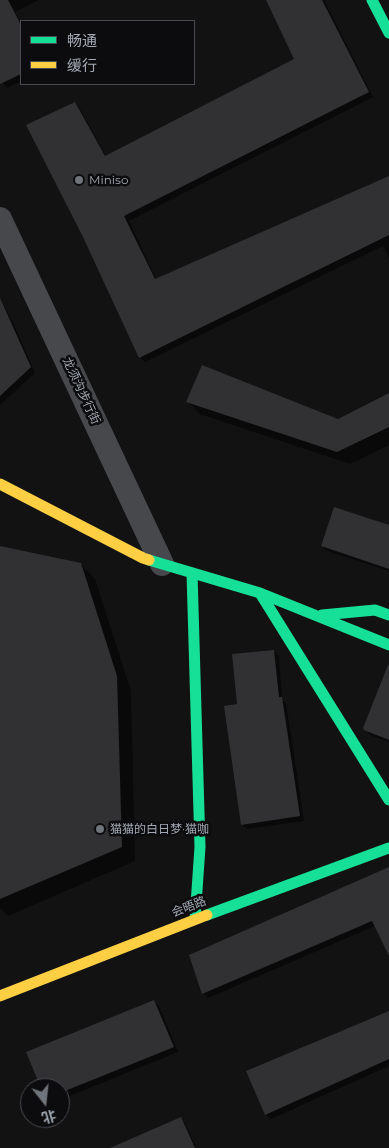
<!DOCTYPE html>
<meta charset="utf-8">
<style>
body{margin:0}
#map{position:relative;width:389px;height:1148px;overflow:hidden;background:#121212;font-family:Montserrat,"Noto Sans SC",sans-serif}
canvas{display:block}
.legend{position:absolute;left:20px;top:20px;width:175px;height:65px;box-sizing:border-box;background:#0c0c0e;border:1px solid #484b50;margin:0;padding:6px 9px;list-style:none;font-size:15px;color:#a2a9b4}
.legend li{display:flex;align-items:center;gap:10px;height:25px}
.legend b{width:25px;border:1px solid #484b50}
.north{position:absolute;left:20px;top:1078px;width:50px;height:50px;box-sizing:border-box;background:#0c0c0e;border:1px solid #484b50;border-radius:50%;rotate:164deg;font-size:14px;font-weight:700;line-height:20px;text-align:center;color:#a2a9b4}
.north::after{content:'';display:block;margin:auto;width:18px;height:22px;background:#70747b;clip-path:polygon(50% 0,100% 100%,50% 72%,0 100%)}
</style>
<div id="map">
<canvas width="389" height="1148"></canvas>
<ul class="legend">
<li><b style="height:6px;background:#16e098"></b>畅通</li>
<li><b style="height:6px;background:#ffcf43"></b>缓行</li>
</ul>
<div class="north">北</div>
</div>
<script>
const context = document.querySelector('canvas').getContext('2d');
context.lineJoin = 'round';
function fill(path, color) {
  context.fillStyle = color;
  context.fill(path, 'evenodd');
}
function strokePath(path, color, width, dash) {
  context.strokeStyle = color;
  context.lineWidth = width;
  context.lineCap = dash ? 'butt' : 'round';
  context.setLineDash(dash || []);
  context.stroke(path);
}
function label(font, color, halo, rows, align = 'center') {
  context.font = font + ' Montserrat,"Noto Sans SC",sans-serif';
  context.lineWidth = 5;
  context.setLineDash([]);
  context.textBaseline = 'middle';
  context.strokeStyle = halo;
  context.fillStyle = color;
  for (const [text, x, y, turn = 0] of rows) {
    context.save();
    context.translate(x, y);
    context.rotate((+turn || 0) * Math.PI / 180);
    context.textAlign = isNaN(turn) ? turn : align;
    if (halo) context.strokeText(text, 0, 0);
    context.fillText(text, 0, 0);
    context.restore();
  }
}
const shadow = new Path2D(`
 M0,0H39L15,12L21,23V81L7,88L0,79Z
 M279,0H324L373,97L129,221L156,279L389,177V258L383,246L145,362L140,357L75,103L80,109L106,156L295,59Z
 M0,299L12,320L35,373L0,405Z
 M389,394V445L350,464L200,414L187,401L338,420Z
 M389,526V571L327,551L322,546Z
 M0,548L81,564L95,579L131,691L135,861L8,916L0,908Z
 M274,651L279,656L282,699L286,703L304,821L247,829L242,824L238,705Z
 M389,672V742L370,735L365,729Z
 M389,869V953L375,926L208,998L203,993Z
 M154,1002L159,1006L178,1052L60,1100V1088H42Z
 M389,1013V1066L271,1119L266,1115L247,1072Z
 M181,1118L185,1123L196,1148H113Z`);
const building = new Path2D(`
 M0,0H8L21,25V74L0,84Z
 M266,0H322L369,92L124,216L155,279L389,176V235L139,358L83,237L26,125L75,102L105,156L294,59Z
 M0,298L31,367L0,396Z
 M202,365L338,419L389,393V427L337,452L186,402Z
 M334,507L389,525V569L321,546Z
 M0,546L81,563L117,676L122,847L0,899Z
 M274,650L279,697H282L300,816L241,825L224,706L237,704L232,654Z
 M388,665H389V740L364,730L363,728Z
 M389,867V956L372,921L202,994L189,955Z
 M154,1000L174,1047L60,1093V1088H41L26,1052Z
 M389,1011V1059L265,1115L246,1071Z
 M181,1117L195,1148H110Z`);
const street = new Path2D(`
 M0,219L162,564`);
const fast = new Path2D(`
 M372,0L389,33
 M149,560L260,593L389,645
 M192,573L200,847L195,919
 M260,593L389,800
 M322,615L375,610L389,615
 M207,915L389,848`);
const slow = new Path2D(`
 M0,484L143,558L149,560
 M0,996L207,915`);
const markers = [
 [79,180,5,"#70747b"],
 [100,829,5,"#70747b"]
];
const poiNames = [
 ["Miniso",89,180],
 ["猫猫的白日梦·猫咖",110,829]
];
const streetNames = [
 ["龙须沟步行街",81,391,65],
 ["会晤路",189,907,-21]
];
fill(shadow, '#0007');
fill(building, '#313133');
strokePath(street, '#46484b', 24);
strokePath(fast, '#16e098', 11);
strokePath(slow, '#ffcf43', 11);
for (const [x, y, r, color] of markers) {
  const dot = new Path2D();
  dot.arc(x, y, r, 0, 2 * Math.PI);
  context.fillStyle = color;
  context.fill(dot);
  strokePath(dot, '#0c0c0e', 2);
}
label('12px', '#a2a9b4', '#0c0c0e', poiNames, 'left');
label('12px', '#a2a9b4', '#0c0c0e', streetNames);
</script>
